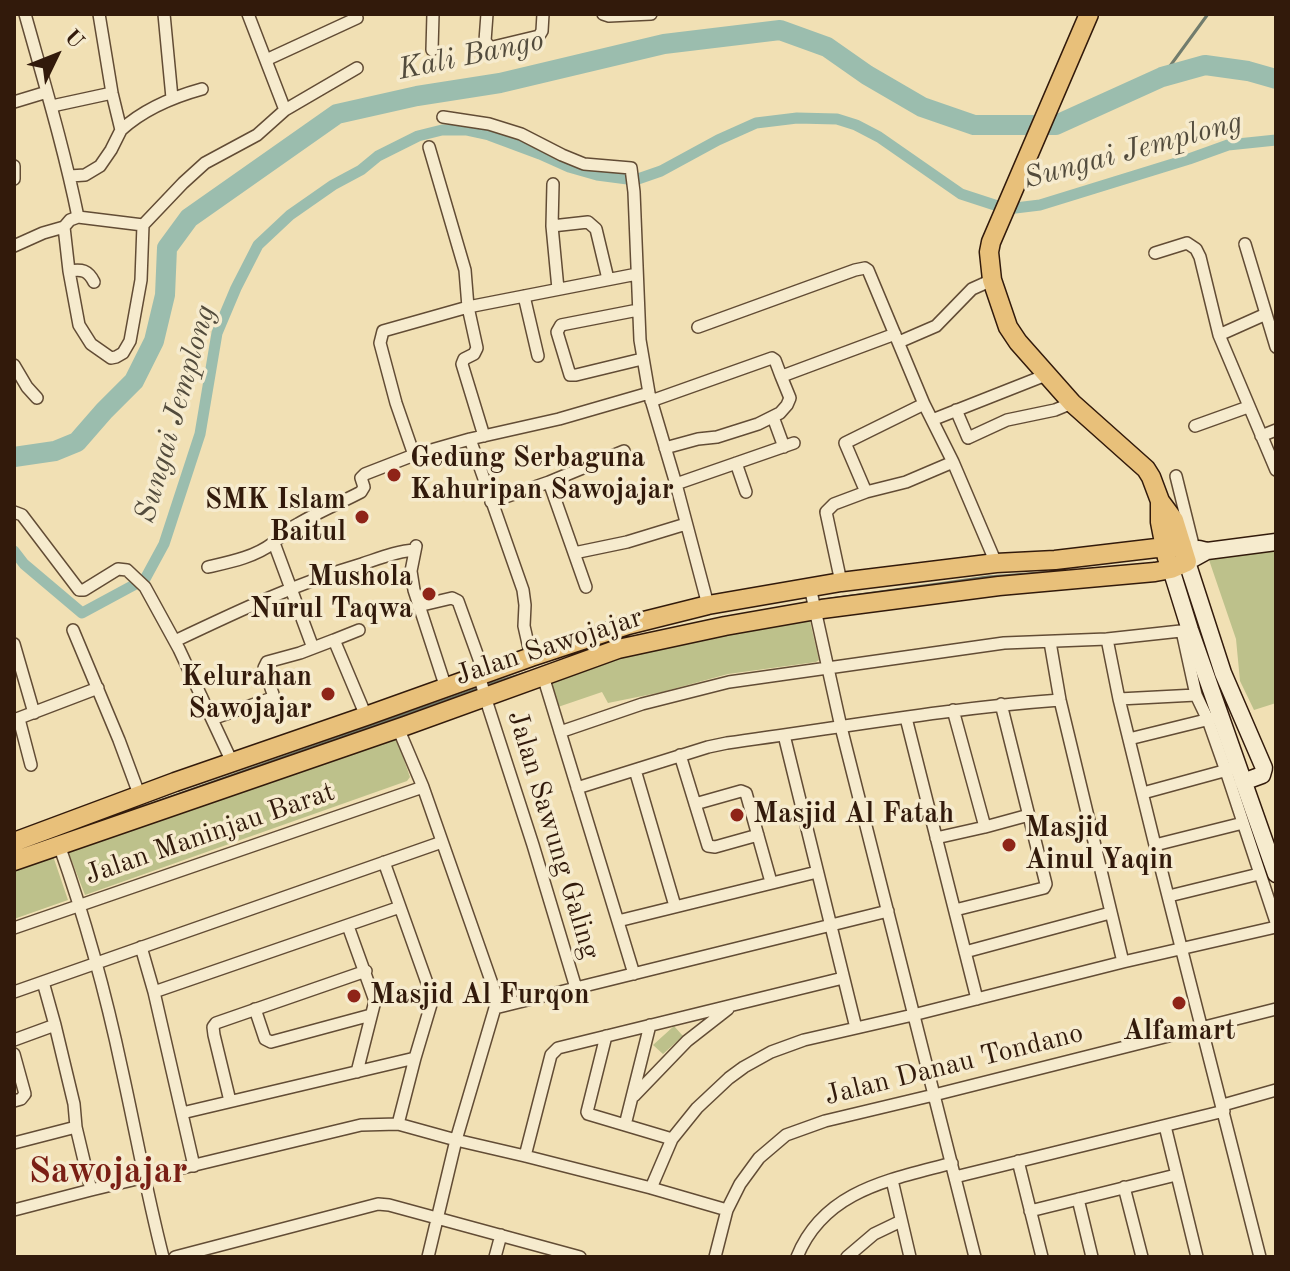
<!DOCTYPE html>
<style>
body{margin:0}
#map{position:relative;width:1290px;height:1271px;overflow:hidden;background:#f1e0b4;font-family:"Old Standard TT",serif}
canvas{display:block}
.frame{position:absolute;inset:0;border:16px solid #321a0b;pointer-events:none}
.north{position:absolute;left:16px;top:16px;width:80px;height:80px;-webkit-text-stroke:6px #f6ebce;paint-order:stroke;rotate:47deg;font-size:22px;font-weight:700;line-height:32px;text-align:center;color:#321a0b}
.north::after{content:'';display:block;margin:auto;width:28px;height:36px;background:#321a0b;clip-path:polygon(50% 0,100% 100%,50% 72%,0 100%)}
</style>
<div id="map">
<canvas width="1290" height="1271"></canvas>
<div class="frame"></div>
<div class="north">U</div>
</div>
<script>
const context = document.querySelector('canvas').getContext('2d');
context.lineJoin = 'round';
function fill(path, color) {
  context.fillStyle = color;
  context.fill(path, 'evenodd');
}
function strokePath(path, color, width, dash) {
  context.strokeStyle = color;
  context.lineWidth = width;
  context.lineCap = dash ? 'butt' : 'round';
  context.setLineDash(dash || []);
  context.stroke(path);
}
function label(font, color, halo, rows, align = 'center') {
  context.font = font + ' "Old Standard TT",serif';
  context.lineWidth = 7;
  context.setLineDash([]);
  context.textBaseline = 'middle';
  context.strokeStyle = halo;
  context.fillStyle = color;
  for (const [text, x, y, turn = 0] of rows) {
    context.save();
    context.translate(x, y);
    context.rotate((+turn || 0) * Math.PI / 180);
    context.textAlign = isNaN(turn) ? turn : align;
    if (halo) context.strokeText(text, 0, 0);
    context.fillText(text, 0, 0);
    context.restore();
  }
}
const green = new Path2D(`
 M1276,546V703L1254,710L1240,681L1236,639L1208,557Z
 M809,617L819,660L816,662L728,674L662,692L608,703L602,692L558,707L548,678L604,658Z
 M396,737L410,777L407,781L85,895L68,851Z
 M53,856L68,900L14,919V870Z
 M674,1026L683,1036L663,1054L653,1045Z`);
const stream = new Path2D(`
 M1162,77L1208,14
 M816,601L988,577L1054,572
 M487,685L526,673
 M106,820L480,688`);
const canal = new Path2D(`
 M14,551L24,564L82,613L145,579L164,544L200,434L217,333L236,288L258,245L290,215L333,185L361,170L378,156L418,136L442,130H466L489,135L540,154L569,167L597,175L635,180L661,171L718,140L756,123L797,118L837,119L856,125L879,137L961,194L1007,209L1040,205L1189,159L1228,145L1276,140`);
const river = new Path2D(`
 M14,457L55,451L77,442L104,411L134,381L154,341L165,295L167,248L189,218L337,114L417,96L500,83L664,44L780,30L827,47L867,75L922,107L974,125H1056L1162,77L1205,65L1248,71L1276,79`);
const street = new Path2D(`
 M25,14C44,82 64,148 78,217L70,220L64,227L69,271L79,325L91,344L111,358L116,357L123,353L130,341L141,280L143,225L183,183L205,163L257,135L285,110L357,68
 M164,14L172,98
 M248,14L285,110
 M487,14L485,41L489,46L493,47L539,36L542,31L543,14
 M603,14L609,16L651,14
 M432,50L433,14
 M266,60L357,18
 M14,102L47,92
 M52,106L112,93
 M443,117L489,124L521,134L562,155L584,164L631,168L634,192L640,340L649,393L676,484L708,605
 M121,130C144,109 173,97 202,89
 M429,147L465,270L468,307L477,348L474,354L464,359L462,364L484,436
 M14,166V179
 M70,176L85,175L100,166L111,150L121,130L112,93L99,14
 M553,184L552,226L558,289
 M78,217L143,225
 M552,226L588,222L596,229L608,279
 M1245,244L1276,347
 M14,246L43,233L64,227
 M1155,253L1187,243L1196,249L1200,257L1219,335L1276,470
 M69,271C82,269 88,270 94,282
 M524,296L538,356
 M638,310L561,325L557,332L570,375H576L642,359
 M698,327L855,270L865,268L868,270L924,404L953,462L996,563
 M1219,335L1266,314
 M899,342L936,326L972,289L992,280
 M14,365L27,387L37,398
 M651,401L772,358L775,360L781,376L785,375L895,334
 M924,404L845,443L866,492L906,482L953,462
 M956,410L968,438L1007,420L1055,410L1072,403
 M773,417L784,447
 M932,420L1046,375
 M1195,426L1248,407
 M1261,436L1276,430
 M470,439L523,590L525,605L524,626L531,657
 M665,448L698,439L717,437L758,424L780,413L787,405L790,398L781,376
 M414,455L396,403L380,343L383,331L468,307L637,274
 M736,463L746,492
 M1176,476L1196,557
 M549,482L586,587
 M676,484L794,443
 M491,502L549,482L624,451
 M14,512L22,515L79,590H84L118,569L127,570L145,587L179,649L232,762
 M274,543L313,648
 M416,546L411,571L414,590L446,688
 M574,553L627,542L686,524
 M208,567C230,562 255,557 273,543C282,536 288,529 298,524C318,512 340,503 361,492L364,487L361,478L365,474L414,455L470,439L559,419L649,393
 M841,582L826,512L834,504L866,492
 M810,587L841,727L975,1257
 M418,606L452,598L458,601L480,662L484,674L481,682L488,706L533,845L576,988
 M73,630L119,740L139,794
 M359,630L334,640L366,716
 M1182,631L1196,695L1208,720L1226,771L1276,922
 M1107,639L1119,699L1155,845L1260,1257
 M175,641C236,612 297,583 362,564C380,558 397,551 415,550
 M1050,642L1060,700L1123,962
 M14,644L34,713
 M543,676L634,974
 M1119,699L1196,695
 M953,710L985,827L1029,815
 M906,718L977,999
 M19,719L31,765
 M212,719L272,698L273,694L264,668L267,662L300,653L334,640
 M14,720L98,688
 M398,728L423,787L496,995L497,1001L456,1140L428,1257
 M560,732L642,704L729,682L1004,643L1107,639L1190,630
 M784,735L856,1028
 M1129,739L1214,718
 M680,755L708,846L715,847L758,835
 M635,770L675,906
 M577,788L708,747L727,743C838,728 949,708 1060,700
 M1143,793L1231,769
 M695,804L741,791L746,793L771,882
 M936,838L985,827
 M59,845C85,918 106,994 122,1070C136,1133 147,1195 163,1257
 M1155,845L1243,823
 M384,862L431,994L432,1001L415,1058L398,1124
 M1169,896L1259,874
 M955,910L1044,888L1046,884L1001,704
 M618,921L817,872
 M348,926L375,1001L357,1072
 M14,928L423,787
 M141,947L154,992L194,1166
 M965,952L1110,913
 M43,982L55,1025L74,1104L76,1127L91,1190
 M14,992L442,842
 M154,992L400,907
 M495,1008L888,911
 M255,1009L265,1039L271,1042L371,1015
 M606,1036L587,1112L588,1114L672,1139
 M14,1040L55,1025
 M14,1054L25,1094L21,1099L14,1101
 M634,1096L687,1041L728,1009
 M230,1101L214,1035L213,1027L216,1023L366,971
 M1223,1105L1276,1090
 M182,1113L415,1058
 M625,1125L650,1025
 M1165,1126L1197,1257
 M14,1143L76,1127
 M525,1156L551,1055L558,1048L843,978
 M1018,1161L1042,1257
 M955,1177L1224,1111
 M892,1180L910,1257
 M1124,1187L1142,1257
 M651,1188L672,1139L697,1108L729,1078L744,1067L771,1052L804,1040L913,1015L1123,962L1276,927
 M1078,1199L1092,1257
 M14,1210L91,1190L361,1125L398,1124L456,1140L525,1156L651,1188L727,1210
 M1030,1211L1176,1175
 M175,1257L378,1204L389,1205L580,1257
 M495,1257L501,1235
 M715,1257L727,1210L740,1184L759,1158L786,1135L825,1121L934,1095L1276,1009
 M797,1257C824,1190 890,1180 952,1163
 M847,1257L874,1234L901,1221`);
const secondary = new Path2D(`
 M1199,549L1207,551L1276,542
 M1207,551L1187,562L1223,673L1264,768L1262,775L1243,782
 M1171,569L1190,630L1276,874`);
const primary = new Path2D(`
 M1160,501V522L1167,558
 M14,842L175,782L366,716L531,657L628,625L708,605L841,582L996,563L1055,560L1182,545
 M14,861L405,726L618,649L725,626L822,609L999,586L1155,572L1171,569L1187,562L1174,520L1160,501L1151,477L1146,469L1072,403L1018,342L1008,327L992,280L989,252L991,242L1089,14`);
const markers = [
 [394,475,8,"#8f2418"],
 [362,517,8,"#8f2418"],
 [429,594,8,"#8f2418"],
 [328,694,8,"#8f2418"],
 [737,815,8,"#8f2418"],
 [1009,845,8,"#8f2418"],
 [354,996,8,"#8f2418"],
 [1179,1003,8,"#8f2418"]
];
const poiNames = [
 ["Gedung Serbaguna",410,459],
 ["Kahuripan Sawojajar",410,491],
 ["SMK Islam",346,501,"right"],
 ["Baitul",346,533,"right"],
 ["Mushola",413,578,"right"],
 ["Nurul Taqwa",413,610,"right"],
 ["Kelurahan",312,678,"right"],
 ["Sawojajar",312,710,"right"],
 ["Masjid Al Fatah",753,815],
 ["Masjid",1025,829],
 ["Ainul Yaqin",1025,861],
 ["Masjid Al Furqon",370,996],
 ["Alfamart",1179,1032,"center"]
];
const streetNames = [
 ["Jalan Sawojajar",549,647,-18],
 ["Jalan Maninjau Barat",210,834,-19],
 ["Jalan Sawung Galing",553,835,73],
 ["Jalan Danau Tondano",954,1065,-14]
];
const waterNames = [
 ["Kali Bango",471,56,-12],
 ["Sungai Jemplong",1133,151,-15],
 ["Sungai Jemplong",176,414,-74]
];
const districtNames = [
 ["Sawojajar",108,1173]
];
fill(green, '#bdc18b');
strokePath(stream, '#717c6d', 3);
strokePath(canal, '#9bbdae', 11);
strokePath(river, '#9bbdae', 20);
strokePath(street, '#624c35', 14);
strokePath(secondary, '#321a0b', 19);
strokePath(primary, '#321a0b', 21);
strokePath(street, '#f6ebce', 11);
strokePath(secondary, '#f6ebce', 16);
strokePath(primary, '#e8c07a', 18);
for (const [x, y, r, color] of markers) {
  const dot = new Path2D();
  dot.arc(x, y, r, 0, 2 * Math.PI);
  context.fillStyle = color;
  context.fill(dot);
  strokePath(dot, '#f6ebce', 3);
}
label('bold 28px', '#321a0b', '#f6ebce', poiNames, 'left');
label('28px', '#321a0b', '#f6ebce', streetNames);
label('italic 30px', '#524b3c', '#f6ebce', waterNames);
label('bold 36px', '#7a1f14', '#f6ebce', districtNames);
</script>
